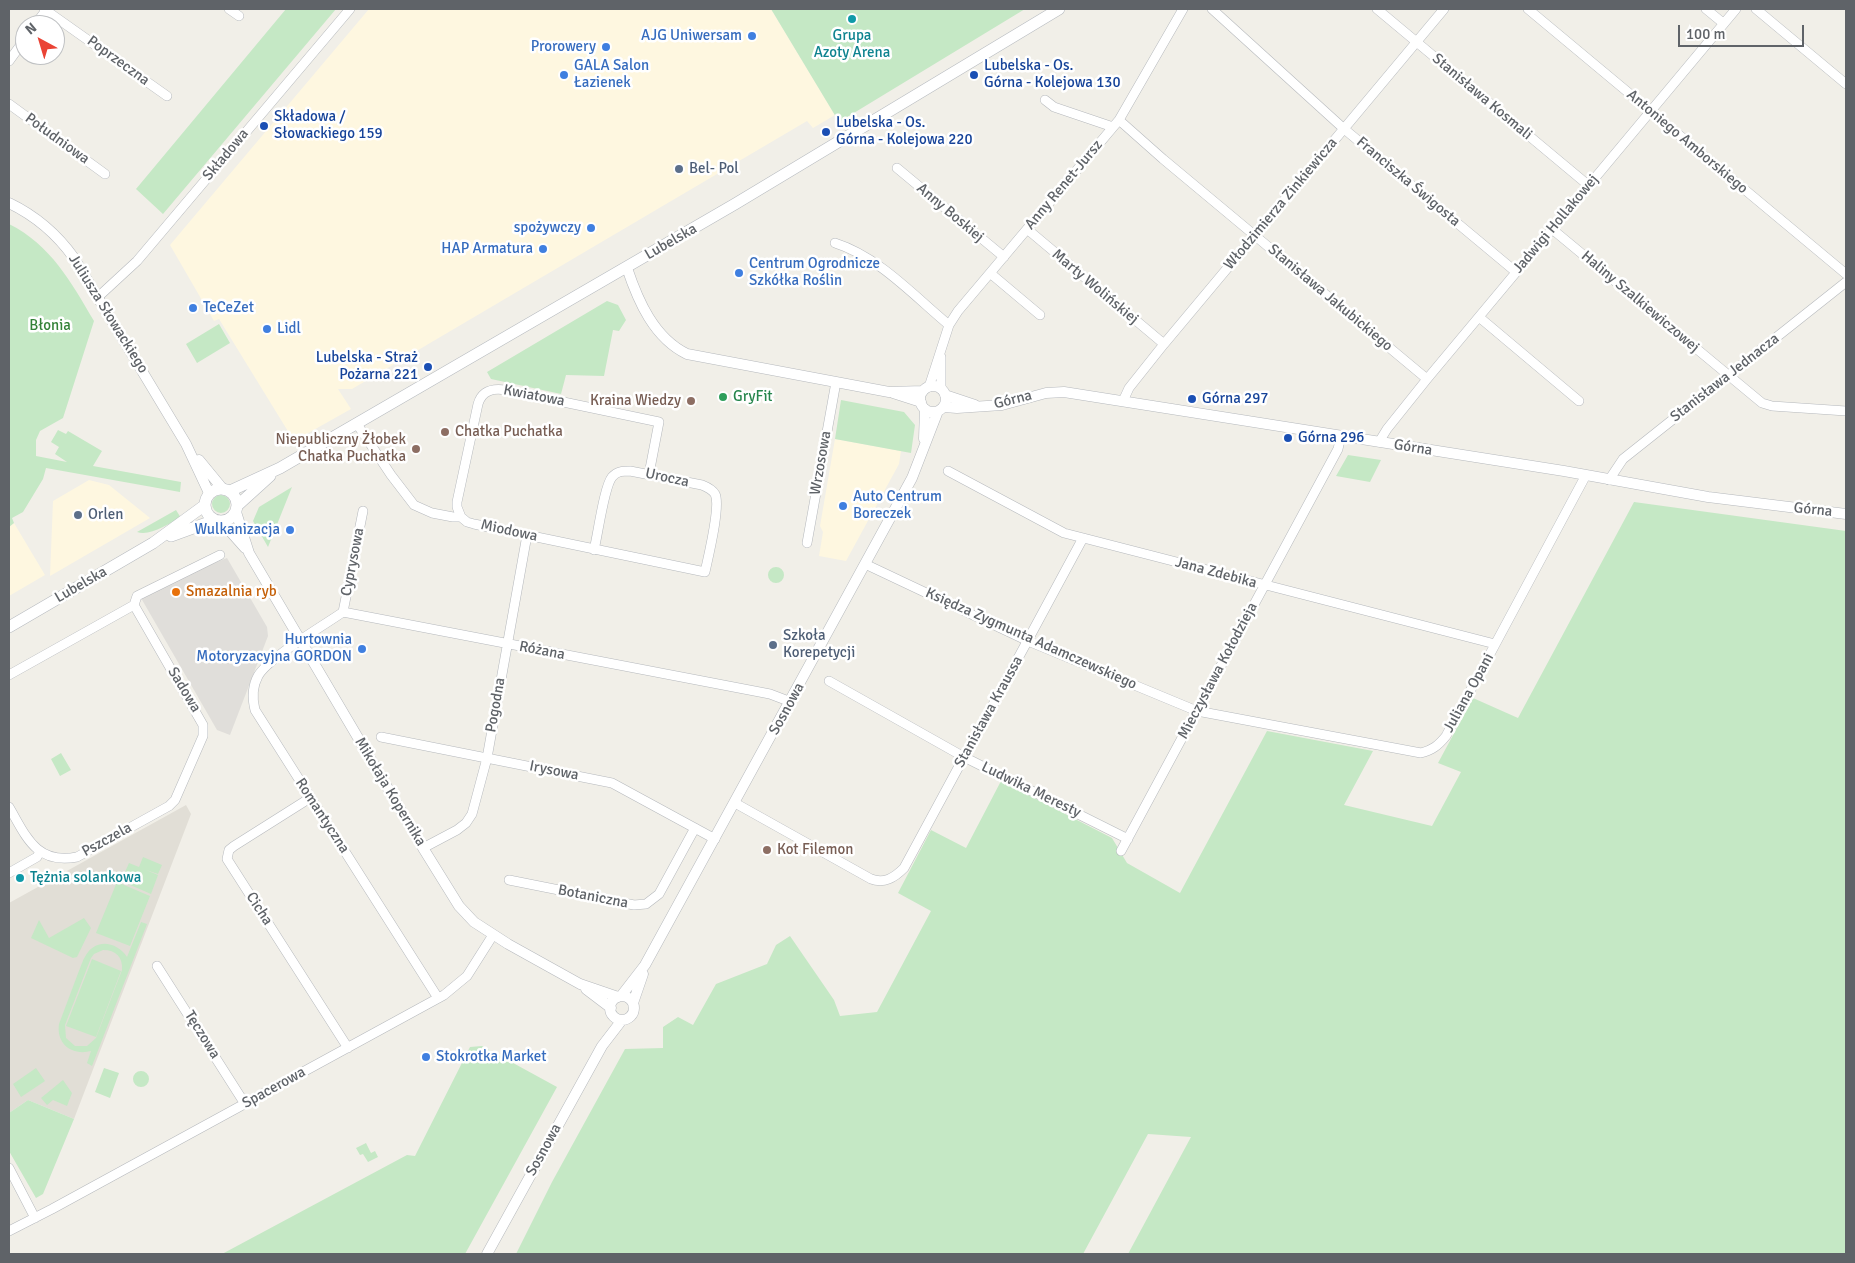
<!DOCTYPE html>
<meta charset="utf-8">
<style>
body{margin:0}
#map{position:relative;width:1855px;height:1263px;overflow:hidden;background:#f1efe8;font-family:Signika,sans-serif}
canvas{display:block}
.frame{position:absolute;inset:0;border:10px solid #5f6368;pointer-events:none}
.north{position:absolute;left:15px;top:15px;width:50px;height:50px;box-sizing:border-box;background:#fff;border:1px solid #bfc1c3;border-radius:50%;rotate:321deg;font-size:14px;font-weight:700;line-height:20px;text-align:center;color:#5f6368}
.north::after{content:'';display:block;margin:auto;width:18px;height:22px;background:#ea4335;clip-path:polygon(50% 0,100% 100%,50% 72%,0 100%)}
.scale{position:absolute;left:1678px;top:25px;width:126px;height:22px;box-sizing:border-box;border:2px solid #5f6368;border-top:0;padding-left:6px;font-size:15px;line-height:18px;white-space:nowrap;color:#5f6368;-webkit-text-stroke:4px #fff;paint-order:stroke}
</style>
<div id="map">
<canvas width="1855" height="1263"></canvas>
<div class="frame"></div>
<div class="north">N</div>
<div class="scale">100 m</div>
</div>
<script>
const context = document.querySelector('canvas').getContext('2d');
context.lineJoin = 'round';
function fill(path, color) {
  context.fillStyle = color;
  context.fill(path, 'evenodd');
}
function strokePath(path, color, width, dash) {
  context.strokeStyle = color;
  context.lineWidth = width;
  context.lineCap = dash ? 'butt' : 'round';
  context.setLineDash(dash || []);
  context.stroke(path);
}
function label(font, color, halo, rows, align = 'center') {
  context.font = font + ' Signika,sans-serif';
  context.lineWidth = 5;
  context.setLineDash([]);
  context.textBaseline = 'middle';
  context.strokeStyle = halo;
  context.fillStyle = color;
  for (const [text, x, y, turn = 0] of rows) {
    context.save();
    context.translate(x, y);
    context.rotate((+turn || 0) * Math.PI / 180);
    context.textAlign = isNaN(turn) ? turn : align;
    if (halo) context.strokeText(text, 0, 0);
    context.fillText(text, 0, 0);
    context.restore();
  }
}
const commercial = new Path2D(`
 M369,9H771L835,115L813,128L807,121L352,389H338L351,409L294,441L219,319L214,321L170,245Z
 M835,439L901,451L899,464L846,561L819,556L823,532L820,526Z
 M89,480L109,485L150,518L50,576L53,501Z
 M14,523L45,575L9,596V527Z`);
const industrial = new Path2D(`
 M227,558L267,627L268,636L230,735L217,730L141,598L207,566Z`);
const education = new Path2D(`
 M186,805L191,814L74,1119L28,1100L9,1113V903Z`);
const green = new Path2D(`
 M286,9H336L163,214L136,189Z
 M771,9H1025L839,122Z
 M9,224C51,245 71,282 94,321L63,418L40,431L36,440V456L67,462L55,454L59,447L51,442L58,430L66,434L68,431L102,451L93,466L181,482L180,492L46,468L43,479L23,512L12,518L14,523L9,527Z
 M607,301L618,305L626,320L619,331L613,330L604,376L566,375L561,394L491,379L487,372Z
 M219,324L230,343L197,363L186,344Z
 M841,400L904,412L915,425L911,453L835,439Z
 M1348,455L1381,460L1370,482L1336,476Z
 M292,487L268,547L253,521L259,507Z
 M212 504a9 9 0 1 1 18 0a9 9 0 1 1-18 0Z
 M1634,502L1846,531V1254H1128L1191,1137L1148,1134L1083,1254H516L552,1182L625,1049L663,1048V1027L678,1017L693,1025L716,984L767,964L776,945L790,936L834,1000L840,1016L877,1012L931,911L898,893L931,830L966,848L1001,781L1112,838L1127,863L1180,893L1267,731L1373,751L1344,805L1432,826L1461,772L1438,763L1473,698L1518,718Z
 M176,510L181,518C168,523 150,537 137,532Z
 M768 575a8 8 0 1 1 16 0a8 8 0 1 1-16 0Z
 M61,753L71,770L60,776L51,759Z
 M143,857L162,865L158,874L146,870L158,875L151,894L121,881L129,863L139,867Z
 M117,882L150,896L130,946L96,933Z
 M84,918L91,928L77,957L73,958L31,938L39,920L49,938Z
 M141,922L147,924L92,1066L87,1063L91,1051C72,1056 56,1044 59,1024C65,1008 71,992 77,976C80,969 82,961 86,955C97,937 118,943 127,957ZM103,950C116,950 123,957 122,970L96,1038L87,1046H75L66,1038L65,1025L91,958L94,954Z
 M92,959L121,971L96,1037L66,1026Z
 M482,1046L557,1087L465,1254H222L407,1155L415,1156L470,1047Z
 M36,1068L45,1081L21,1097L13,1084Z
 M104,1068L119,1073L110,1098L95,1092Z
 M133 1079a8 8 0 1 1 16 0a8 8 0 1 1-16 0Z
 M63,1080L72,1093L67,1106L53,1100L47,1105L41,1098Z
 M28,1100L74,1119L43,1194L36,1198L9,1151V1113Z
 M366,1143L371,1153L375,1151L378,1157L368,1162L363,1154L360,1155L356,1148Z`);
const minor = new Path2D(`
 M44,9L167,96
 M229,9L239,16
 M1212,9L1343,128L1516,272
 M1377,9L1588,185
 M1528,9L1846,274
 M1706,9L1723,23
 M1756,9L1846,84
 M35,25L47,9
 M9,61L25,39
 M1045,100L1054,107L1113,127
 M9,104L105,174
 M1119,120L1163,159L1427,379
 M897,168L1004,257
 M1027,229L1164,344
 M1552,229L1762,403L1772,406L1846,411
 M835,243C879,257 914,296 949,325
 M990,273L1040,315
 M98,297L137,261L350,9
 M1479,317L1579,401
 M941,357V389
 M929,387L949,325L958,311L1119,120L1183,9
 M1123,401L1129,388L1164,344L1444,9
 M357,424L391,475L414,505L432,513L453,517H461L467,522L474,524L705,572C708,558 721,505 715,494C712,489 707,487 702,485L630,471C623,471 617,471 612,477C604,487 598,534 594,550
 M1379,442L1387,429L1427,379L1736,9
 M948,471L1064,533L1495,644
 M1609,480L1623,459L1846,282
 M461,517L457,507V502L478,404C482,390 493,388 506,390L659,422L649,474
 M807,543L836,382
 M865,564L1028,641L1197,711L1421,753C1432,750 1438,746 1446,736L1586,475
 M343,612L363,511
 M9,675L134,605L137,596L220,555
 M829,681L964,757L1128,839
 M381,737L612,783L715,839
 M310,798L234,846L229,850L227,859L348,1048
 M735,803L871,879C884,884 894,878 904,868L964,757L969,749L1083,538
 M9,807C26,836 36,865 77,857L169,806L175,800L203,736V725L134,605
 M423,848L457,830L466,823L472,814L487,758L527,535
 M1121,851L1338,449L1341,436
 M9,873L37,857L40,852
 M509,880L634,905L646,904L659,894L695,828
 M157,966L245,1104
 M438,998L255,710C252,698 252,687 258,676C268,658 323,626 343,612L770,694L791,702
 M9,1168L35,1218
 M9,1231L52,1209L444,995L467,976L493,935`);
const tertiary = new Path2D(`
 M9,203C36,216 57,234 74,258L186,444L209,493
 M627,268C638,301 654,338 687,354L889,392L923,391
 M920 399a13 13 0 1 1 26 0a13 13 0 1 1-26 0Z
 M893,393L921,402
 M945,395L975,405
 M944,407L957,408L1002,405L1046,393L1064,392L1564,471L1708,497L1846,514
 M924,439L925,409
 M199,460L222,488
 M236,512L249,553L423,848L459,906L474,922L508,944L580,984L618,997
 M221,521L245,548
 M586,989L611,1008
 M621,996L645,965L912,478L938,411
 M610 1008a12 12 0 1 1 24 0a12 12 0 1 1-24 0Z
 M633,1003L643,974
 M487,1254L602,1046L622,1020`);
const secondary = new Path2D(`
 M205 505a16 16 0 1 1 32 0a16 16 0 1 1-32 0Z
 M230,491L280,468L735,204L1059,9
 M238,505L270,476
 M171,536L215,520
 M9,627L153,543L205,505`);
const markers = [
 [852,19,5,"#0f9aa8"],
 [752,36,5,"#3f7fe0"],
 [606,47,5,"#3f7fe0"],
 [564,75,5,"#3f7fe0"],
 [974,75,5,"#1a4fb4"],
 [264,126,5,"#1a4fb4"],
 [826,132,5,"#1a4fb4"],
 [679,169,5,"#5c6f8a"],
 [591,228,5,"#3f7fe0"],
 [543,249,5,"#3f7fe0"],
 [739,273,5,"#3f7fe0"],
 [193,308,5,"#3f7fe0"],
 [267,329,5,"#3f7fe0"],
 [428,367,5,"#1a4fb4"],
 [723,397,5,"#2e9e5b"],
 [1192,399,5,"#1a4fb4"],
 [691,401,5,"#8d6e63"],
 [445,432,5,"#8d6e63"],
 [1288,438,5,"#1a4fb4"],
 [416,449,5,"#8d6e63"],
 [843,506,5,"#3f7fe0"],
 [78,515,5,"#5c6f8a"],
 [290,530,5,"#3f7fe0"],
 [176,592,5,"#e8710a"],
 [773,645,5,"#5c6f8a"],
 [362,649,5,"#3f7fe0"],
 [767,850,5,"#8d6e63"],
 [20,878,5,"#0f9aa8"],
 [426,1057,5,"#3f7fe0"]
];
const shopNames = [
 ["AJG Uniwersam",742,36],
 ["Prorowery",596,47],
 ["GALA Salon",574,66,"left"],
 ["Łazienek",574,83,"left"],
 ["spożywczy",581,228],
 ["HAP Armatura",533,249],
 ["Centrum Ogrodnicze",749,264,"left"],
 ["Szkółka Roślin",749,281,"left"],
 ["TeCeZet",203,308,"left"],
 ["Lidl",277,329,"left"],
 ["Auto Centrum",853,497,"left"],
 ["Boreczek",853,514,"left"],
 ["Wulkanizacja",280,530],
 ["Hurtownia",352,640],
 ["Motoryzacyjna GORDON",352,657],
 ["Stokrotka Market",436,1057,"left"]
];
const cultureNames = [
 ["Grupa",852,36],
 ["Azoty Arena",852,53],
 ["Tężnia solankowa",30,878,"left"]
];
const streetNames = [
 ["Poprzeczna",118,61,36],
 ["Stanisława Kosmali",1482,97,40],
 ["Południowa",57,139,36],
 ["Antoniego Amborskiego",1687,142,40],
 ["Składowa",226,155,-50],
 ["Franciszka Świgosta",1408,182,40],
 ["Anny Renet-Jursz",1064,185,-50],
 ["Włodzimierza Zinkiewicza",1281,204,-50],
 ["Anny Boskiej",950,213,40],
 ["Jadwigi Hollakowej",1556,224,-50],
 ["Lubelska",671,242,-30],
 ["Marty Wolińskiej",1095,287,40],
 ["Stanisława Jakubickiego",1330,298,40],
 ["Haliny Szalkiewiczowej",1640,302,40],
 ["Juliusza Słowackiego",108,314,58],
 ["Stanisława Jednacza",1725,378,-38],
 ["Kwiatowa",534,396,11],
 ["Górna",1013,400,-14],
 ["Górna",1413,448,9],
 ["Wrzosowa",821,463,-80],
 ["Urocza",667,478,12],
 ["Górna",1813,510,6],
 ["Miodowa",509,531,12],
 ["Cyprysowa",353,562,-79],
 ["Jana Zdebika",1216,573,15],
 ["Lubelska",81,585,-30],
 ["Księdza Zygmunta Adamczewskiego",1031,639,24],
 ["Różana",542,651,11],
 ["Mieczysława Kołodzieja",1218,671,-62],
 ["Sadowa",184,690,59],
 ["Juliana Opani",1469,693,-61],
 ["Pogodna",496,705,-80],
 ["Sosnowa",787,709,-61],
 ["Stanisława Kraussa",989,712,-61],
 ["Irysowa",554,771,11],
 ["Ludwika Meresty",1031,790,26],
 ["Mikołaja Kopernika",390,792,59],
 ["Romantyczna",322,816,57],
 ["Pszczela",107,840,-29],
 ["Botaniczna",593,897,11],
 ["Cicha",259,909,57],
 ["Tęczowa",202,1035,58],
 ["Spacerowa",274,1088,-29],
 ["Sosnowa",544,1150,-61]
];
const transitNames = [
 ["Lubelska - Os.",984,66],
 ["Górna - Kolejowa 130",984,83],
 ["Składowa /",274,117],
 ["Słowackiego 159",274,134],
 ["Lubelska - Os.",836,123],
 ["Górna - Kolejowa 220",836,140],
 ["Lubelska - Straż",418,358,"right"],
 ["Pożarna 221",418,375,"right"],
 ["Górna 297",1202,399],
 ["Górna 296",1298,438]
];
const serviceNames = [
 ["Bel- Pol",689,169],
 ["Orlen",88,515],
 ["Szkoła",783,636],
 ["Korepetycji",783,653]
];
const parkNames = [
 ["Błonia",50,326]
];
const leisureNames = [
 ["GryFit",733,397]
];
const educationNames = [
 ["Kraina Wiedzy",681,401],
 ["Chatka Puchatka",455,432,"left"],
 ["Niepubliczny Żłobek",406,440],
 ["Chatka Puchatka",406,457],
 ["Kot Filemon",777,850,"left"]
];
const foodNames = [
 ["Smazalnia ryb",186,592]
];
fill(commercial, '#fef7e0');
fill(industrial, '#e0deda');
fill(education, '#e1ded6');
fill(green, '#c5e8c5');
strokePath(minor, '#b5b8bc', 10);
strokePath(tertiary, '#b5b8bc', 11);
strokePath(secondary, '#b6babf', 12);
strokePath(minor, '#fff', 9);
strokePath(tertiary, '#fff', 10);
strokePath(secondary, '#fff', 11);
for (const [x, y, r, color] of markers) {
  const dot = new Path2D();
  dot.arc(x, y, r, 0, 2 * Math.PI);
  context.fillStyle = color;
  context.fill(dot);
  strokePath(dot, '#fff', 2);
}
label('15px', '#366cbe', '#fff', shopNames, 'right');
label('15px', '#0d838f', '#fff', cultureNames);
label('15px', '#5f6368', '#fff', streetNames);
label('15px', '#164399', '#fff', transitNames, 'left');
label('15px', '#4e5e75', '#fff', serviceNames, 'left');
label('15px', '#348238', '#fff', parkNames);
label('15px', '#27864d', '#fff', leisureNames, 'left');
label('15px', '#785e54', '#fff', educationNames, 'right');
label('15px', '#c56008', '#fff', foodNames, 'left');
</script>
